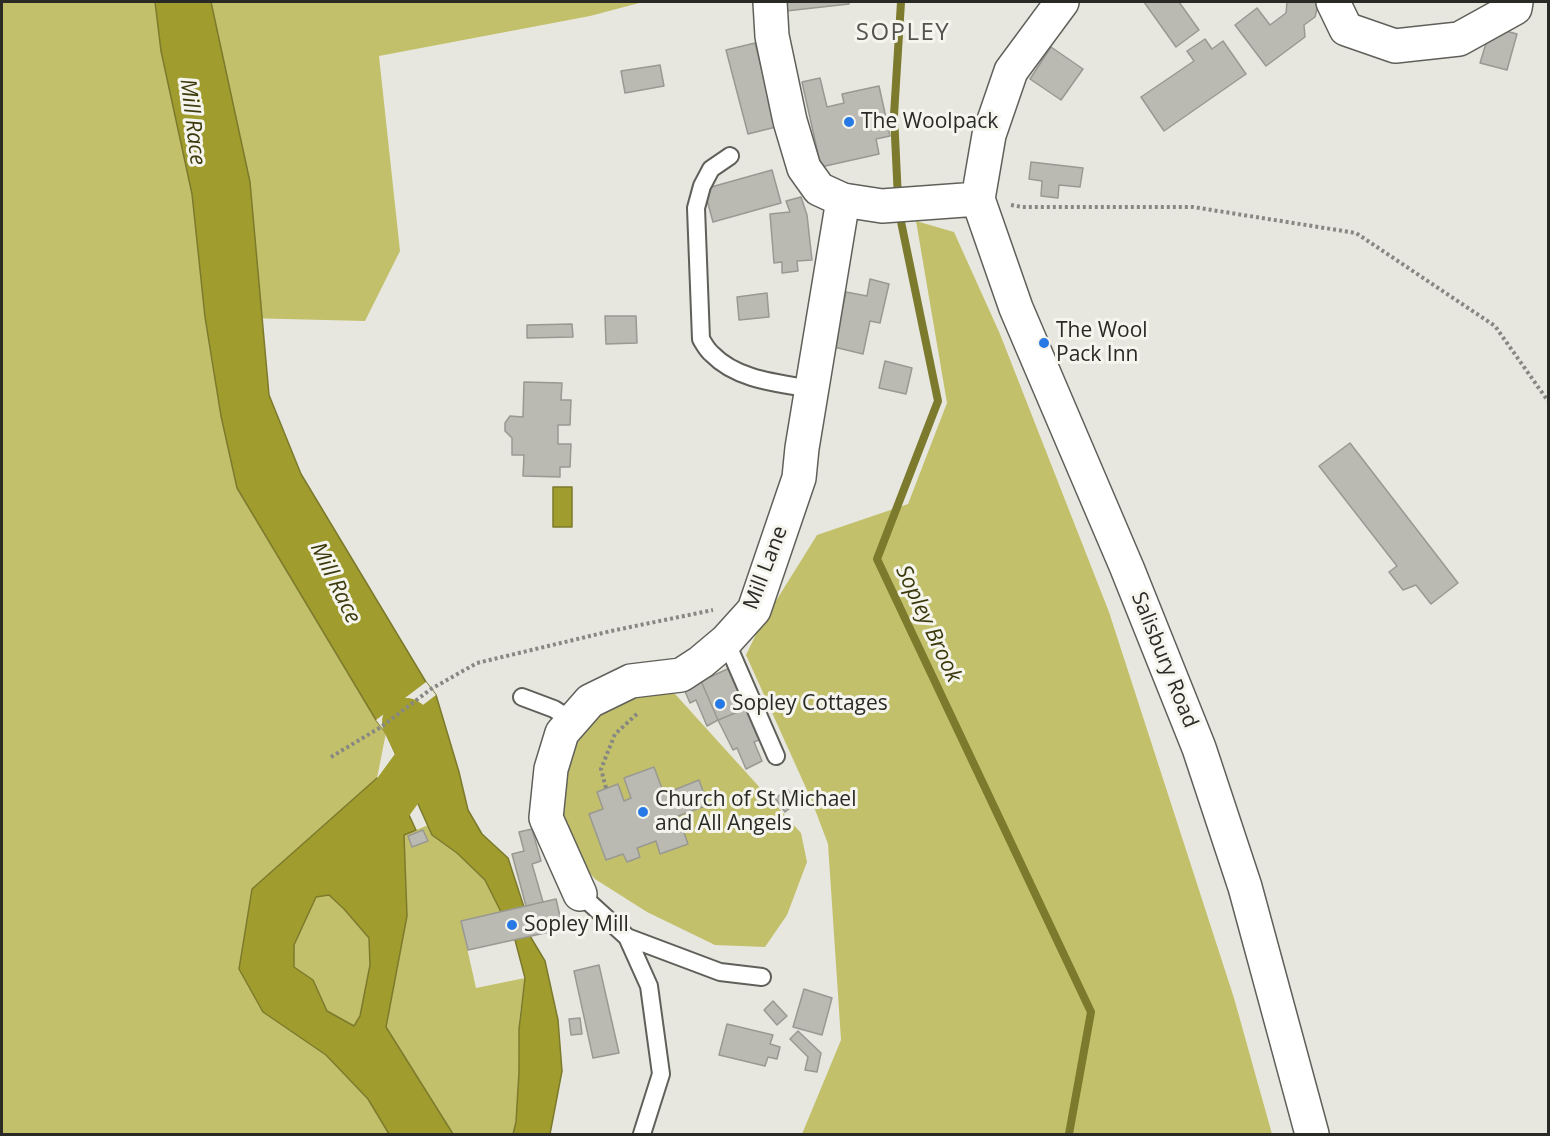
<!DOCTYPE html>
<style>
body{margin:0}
#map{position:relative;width:1550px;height:1136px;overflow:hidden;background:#e7e7e0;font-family:"Open Sans",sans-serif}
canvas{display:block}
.frame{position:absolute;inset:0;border:3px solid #292926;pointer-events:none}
</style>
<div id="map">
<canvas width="1550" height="1136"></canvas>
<div class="frame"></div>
</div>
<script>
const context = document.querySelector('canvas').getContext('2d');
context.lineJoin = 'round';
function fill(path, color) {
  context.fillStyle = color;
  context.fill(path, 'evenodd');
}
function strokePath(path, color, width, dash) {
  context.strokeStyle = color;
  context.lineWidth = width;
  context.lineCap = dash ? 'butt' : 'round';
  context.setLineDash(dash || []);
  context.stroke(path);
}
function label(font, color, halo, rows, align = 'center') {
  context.font = font + ' "Open Sans",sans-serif';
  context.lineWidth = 6;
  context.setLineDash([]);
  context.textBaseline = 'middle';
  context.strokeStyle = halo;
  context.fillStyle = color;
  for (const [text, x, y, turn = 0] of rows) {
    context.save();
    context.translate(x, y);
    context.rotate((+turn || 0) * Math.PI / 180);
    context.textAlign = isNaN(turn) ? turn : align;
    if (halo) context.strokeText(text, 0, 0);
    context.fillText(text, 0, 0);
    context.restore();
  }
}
const green = new Path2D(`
 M2,2H643L590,16L379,56L400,251L365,321L205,317L221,416L237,488L376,720L386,733L377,778L252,889L263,1012L326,1055L368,1099L389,1134H2Z
 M916,221L954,232L1000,334L1109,612L1234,998L1272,1134H802L841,1040L828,844L811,799L746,655L759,628L817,535L908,504L947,403Z
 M666,684L801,833L807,862L787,915L765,947L715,945L647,912L595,879L569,849L556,782L568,750L603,710Z
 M428,825L432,835L457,853L485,880L502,912L461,921L476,988L525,978C523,996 519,1013 519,1030C518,1065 522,1101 513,1134H453L386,1027L407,916L404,835Z
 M329,895L344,909L369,938L370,965L360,1016L354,1026L327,1011L313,980L294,967V945L316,896Z`);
const water = new Path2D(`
 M155,2H211L250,182L269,395L301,474L426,682L436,695L459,772L468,810L482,834L508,858L524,907L530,936L545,961L558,1020L562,1071L550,1134H513L516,1122L519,1072V1029L525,978L515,940L485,880L457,853L432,835L386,733L376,720L237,488L221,416L205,317L192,194L161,51Z
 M553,487H572V527H553Z
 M377,778L385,794L396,787L416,830L404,835L407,916L386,1027L453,1134H389L368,1099L326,1055L263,1012L239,969L252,889ZM329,895L344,909L369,938L370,965L360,1016L354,1026L327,1011L313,980L294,967V945L316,897Z`);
const pier = new Path2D(`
 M426,682L436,695L386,733L376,720Z`);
const stream = new Path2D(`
 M898,199L894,115L901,2
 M899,212L938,401L877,559L1091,1012L1069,1134`);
const river = new Path2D(`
 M359,844L423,756L406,722`);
const building = new Path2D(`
 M785,2H849V4L786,11Z
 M1144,2H1179L1199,30L1176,47Z
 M1287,2H1316L1317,9L1315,17L1304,25L1305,37L1266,66L1235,25L1257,8L1270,25L1286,13Z
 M1491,27L1517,34L1507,70L1480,63Z
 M1205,39L1212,49L1223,41L1246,74L1164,131L1141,97L1194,61L1187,51Z
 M755,43L776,127L748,134L726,50Z
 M1051,47L1083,69L1061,100L1030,79Z
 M660,65L664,86L625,93L621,71Z
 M820,78L827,107L844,103L842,94L879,86L890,136L876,139L879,154L821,167L802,82Z
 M1031,162L1083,168L1080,187L1059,185L1058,198L1041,196L1042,181L1029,179Z
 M772,170L781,203L713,222L704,189Z
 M801,197L807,215L812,260L797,261L798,271L782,273V262L774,263L770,214L790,212L786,201Z
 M870,279L889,284L880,323L870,321L863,354L834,347L846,292L867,296Z
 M767,293L769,317L739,320L737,297Z
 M605,316H636L637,343L606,344Z
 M572,324L573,337L527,338V325Z
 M885,361L912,368L906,394L879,388Z
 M524,382L562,383L561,400H571L570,425H558V444H571L570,467H560V477L523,476L524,455H512V438L505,431V423L510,416L523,417Z
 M1350,443L1458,583L1431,604L1416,585L1403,590L1389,572L1397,566L1319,466Z
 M732,667L750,707L718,720L701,681Z
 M701,681L718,720L707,726L696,700L690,703L684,689Z
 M750,707L764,738L754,742L762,761L746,769L737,748L733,750L718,720Z
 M654,767L664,794L699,780L708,805L678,816L688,844L660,854L656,841L637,848L640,857L627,862L623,854L606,860L589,814L603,809L597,792L618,784L624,801L631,798L624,778Z
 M788,790L797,803L785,812L775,798Z
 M532,829L541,861L532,864L543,902L526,906L512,854L524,851L519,832Z
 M423,830L428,841L412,847L408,836Z
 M556,899L563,929L468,950L461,921Z
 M599,965L619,1053L593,1058L574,971Z
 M804,989L832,998L822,1035L793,1027Z
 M773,1001L787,1016L777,1025L764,1010Z
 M580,1018L582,1034L571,1035L569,1019Z
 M727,1024L773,1035L770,1044L780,1047L777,1059L768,1057L765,1066L719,1055Z
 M798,1031L821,1053L817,1072L805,1070L808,1057L790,1039Z`);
const path = new Path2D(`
 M1011,205L1022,207H1193L1356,233L1495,326L1548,401
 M331,757L381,727L431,689L477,663L611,631L713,610
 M606,788L601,769L615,734L638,713`);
const lane = new Path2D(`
 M730,156L711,169L702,186L696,208L701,339C704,344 707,350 712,354C737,380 778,383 812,389
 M726,641L776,756
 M522,697L554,709L573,721
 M580,894L627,937L649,986L661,1074L642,1134
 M627,937L720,972L762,977`);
const street = new Path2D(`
 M1333,2L1346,29L1395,46L1459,39L1515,8L1516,2
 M580,894L546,818L551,769L562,733L590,701L631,681L681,675L701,662L726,641L754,610L799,478L802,448L843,200`);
const secondary = new Path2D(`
 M770,2L772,36L790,121L804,168L819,189L843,200L882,206L978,199
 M1062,2L1011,71L989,135L978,199L1016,308L1127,568L1199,748L1245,887L1312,1134`);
const markers = [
 [849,122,6,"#277ae5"],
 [1044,343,6,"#277ae5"],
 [720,704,6,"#277ae5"],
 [643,812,6,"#277ae5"],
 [512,925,6,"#277ae5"]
];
const poiNames = [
 ["The Woolpack",861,122],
 ["The Wool",1056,331],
 ["Pack Inn",1056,355],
 ["Sopley Cottages",732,704],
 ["Church of St Michael",655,800],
 ["and All Angels",655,824],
 ["Sopley Mill",524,925]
];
const streetNames = [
 ["Mill Lane",766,568,-69],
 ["Salisbury Road",1164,660,68]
];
const waterNames = [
 ["Mill Race",192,122,83],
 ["Mill Race",335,583,64],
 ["Sopley Brook",928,624,65]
];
const quarterNames = [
 ["SOPLEY",903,33]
];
fill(green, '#c3c06b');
fill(water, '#a09c2e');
strokePath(water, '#7c7a2c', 1.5);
fill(pier, '#e7e7e0');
strokePath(stream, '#7c7a2c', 8);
strokePath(river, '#a09c2e', 48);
fill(building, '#babab3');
strokePath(building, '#999992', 1.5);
strokePath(lane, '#60605a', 20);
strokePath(street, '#60605a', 36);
strokePath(secondary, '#60605a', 36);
strokePath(path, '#888883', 4, [3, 3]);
strokePath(lane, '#fff', 16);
strokePath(street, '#fff', 33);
strokePath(secondary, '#fff', 33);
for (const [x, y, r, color] of markers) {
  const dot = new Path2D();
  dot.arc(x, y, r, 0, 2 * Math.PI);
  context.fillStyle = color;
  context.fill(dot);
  strokePath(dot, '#f5f5ed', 2);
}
label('21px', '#292926', '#f5f5ed', poiNames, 'left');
label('21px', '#292926', '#f5f5ed', streetNames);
label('italic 22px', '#3c3a0d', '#f5f5ed', waterNames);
context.letterSpacing = '1.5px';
label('24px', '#54554e', '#f5f5ed', quarterNames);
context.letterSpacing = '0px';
</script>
